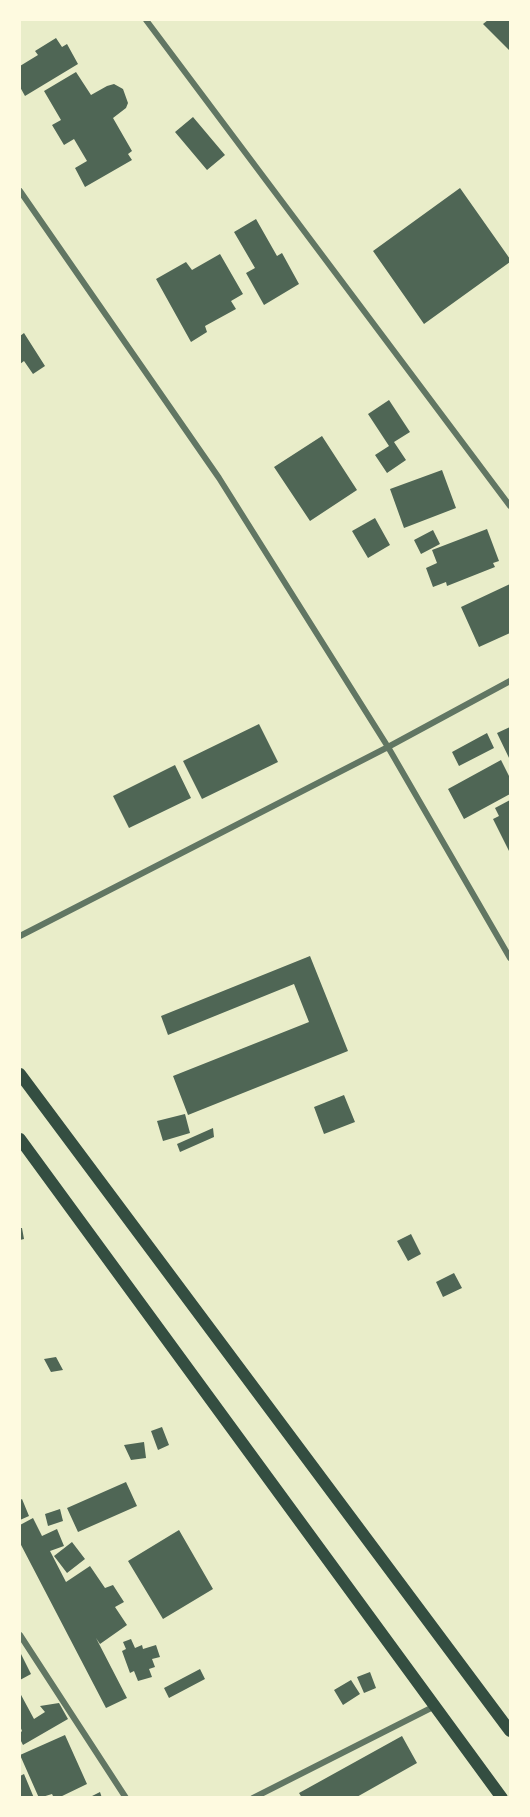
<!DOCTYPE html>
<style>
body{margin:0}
#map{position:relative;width:530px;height:1817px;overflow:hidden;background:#e9edc9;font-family:Signika,sans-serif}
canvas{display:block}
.frame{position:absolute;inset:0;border:21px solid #fefae0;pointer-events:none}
</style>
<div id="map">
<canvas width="530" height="1817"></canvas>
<div class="frame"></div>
</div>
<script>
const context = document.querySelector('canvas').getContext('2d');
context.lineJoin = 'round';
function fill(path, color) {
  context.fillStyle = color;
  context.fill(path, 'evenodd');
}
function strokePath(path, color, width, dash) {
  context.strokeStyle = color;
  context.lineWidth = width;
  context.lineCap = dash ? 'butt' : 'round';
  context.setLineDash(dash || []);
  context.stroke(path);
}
const building = new Path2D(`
 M488,20H510V51L483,24Z
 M56,38L62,47L67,44L78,64L25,96L20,87V66L38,55L35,51Z
 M76,72L91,95L107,86L114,84L123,89L128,103L126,108L113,118L132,151L128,154L132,160L85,187L75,168L87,161L74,139L64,145L52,125L61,120L44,91Z
 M193,117L225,155L207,170L175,132Z
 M460,188L510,259V262L424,324L373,251Z
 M256,219L277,256L282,253L299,284L264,305L246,273L255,268L234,232Z
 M220,254L243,294L231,301L236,309L205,326L207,332L191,342L156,279L186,262L192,270Z
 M24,333L45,366L33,374L24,361L20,364V336Z
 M389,400L410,432L394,442L406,460L387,473L375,455L389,446L368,414Z
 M322,436L357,490L310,521L274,467Z
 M442,470L456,508L404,528L390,489Z
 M375,518L390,545L368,558L352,531Z
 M487,529L499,561L493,563L495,567L447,586L446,582L433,587L426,568L437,563L432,550Z
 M433,530L440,544L421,554L414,540Z
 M510,584V633L479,647L461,607Z
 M259,724L278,762L202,799L183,761Z
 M510,727V760L497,733Z
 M487,733L494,748L459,766L452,752Z
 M501,760L510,778V794L464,819L448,789Z
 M175,765L191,798L129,828L113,796Z
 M510,800V853L493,819L499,816L495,808Z
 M310,956L348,1051L188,1115L173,1076L309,1022L294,984L168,1035L161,1016Z
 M344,1095L355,1122L324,1134L314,1107Z
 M185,1114L190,1133L163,1141L157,1121Z
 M213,1128L214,1137L180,1152L177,1144Z
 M20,1228H22L24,1239L20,1240Z
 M411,1234L421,1254L408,1261L397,1241Z
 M454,1273L462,1288L443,1297L436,1282Z
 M56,1357L63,1370L51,1372L44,1359Z
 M162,1427L169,1445L158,1450L151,1431Z
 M144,1442L146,1458L131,1460L124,1445Z
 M126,1482L137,1506L78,1532L67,1508Z
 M22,1499L29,1516L20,1520V1500Z
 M60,1509L63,1521L48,1526L45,1514Z
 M33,1518L42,1536L57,1529L64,1546L50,1551L66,1582L90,1566L105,1588L113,1585L124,1602L115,1607L127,1625L100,1644L96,1638L127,1698L106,1708L20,1543V1525Z
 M179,1530L213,1589L163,1619L128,1561Z
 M72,1542L85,1559L67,1573L54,1556Z
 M131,1639L135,1648L142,1645L143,1649L156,1645L160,1657L152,1659L155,1667L149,1669L152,1677L138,1681L134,1671L130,1673L122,1651L126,1649L123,1642Z
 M20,1652L31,1674L20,1680Z
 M200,1669L205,1679L169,1698L164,1688Z
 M370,1672L376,1688L364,1693L357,1677Z
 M351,1680L360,1694L343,1705L334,1690Z
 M20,1693L34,1719L45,1712L40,1706L59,1703L68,1719L23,1745L20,1739V1733L22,1731L20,1726Z
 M65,1735L87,1784L58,1798H54L52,1794L39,1798L20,1755Z
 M402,1736L417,1763L355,1798H302L299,1793Z
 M24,1774L34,1798H20V1776Z
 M100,1792L102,1798H88Z`);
const minor = new Path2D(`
 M146,20L510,506
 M20,191L219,478L388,747L510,958
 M20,936L388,747L510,681
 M20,1635L126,1798
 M253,1798L435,1706`);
const secondary = new Path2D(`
 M20,1074L510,1731
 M20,1139L502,1798`);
fill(building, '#4f6655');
strokePath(minor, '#617663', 6);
strokePath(secondary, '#344e41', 12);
</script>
